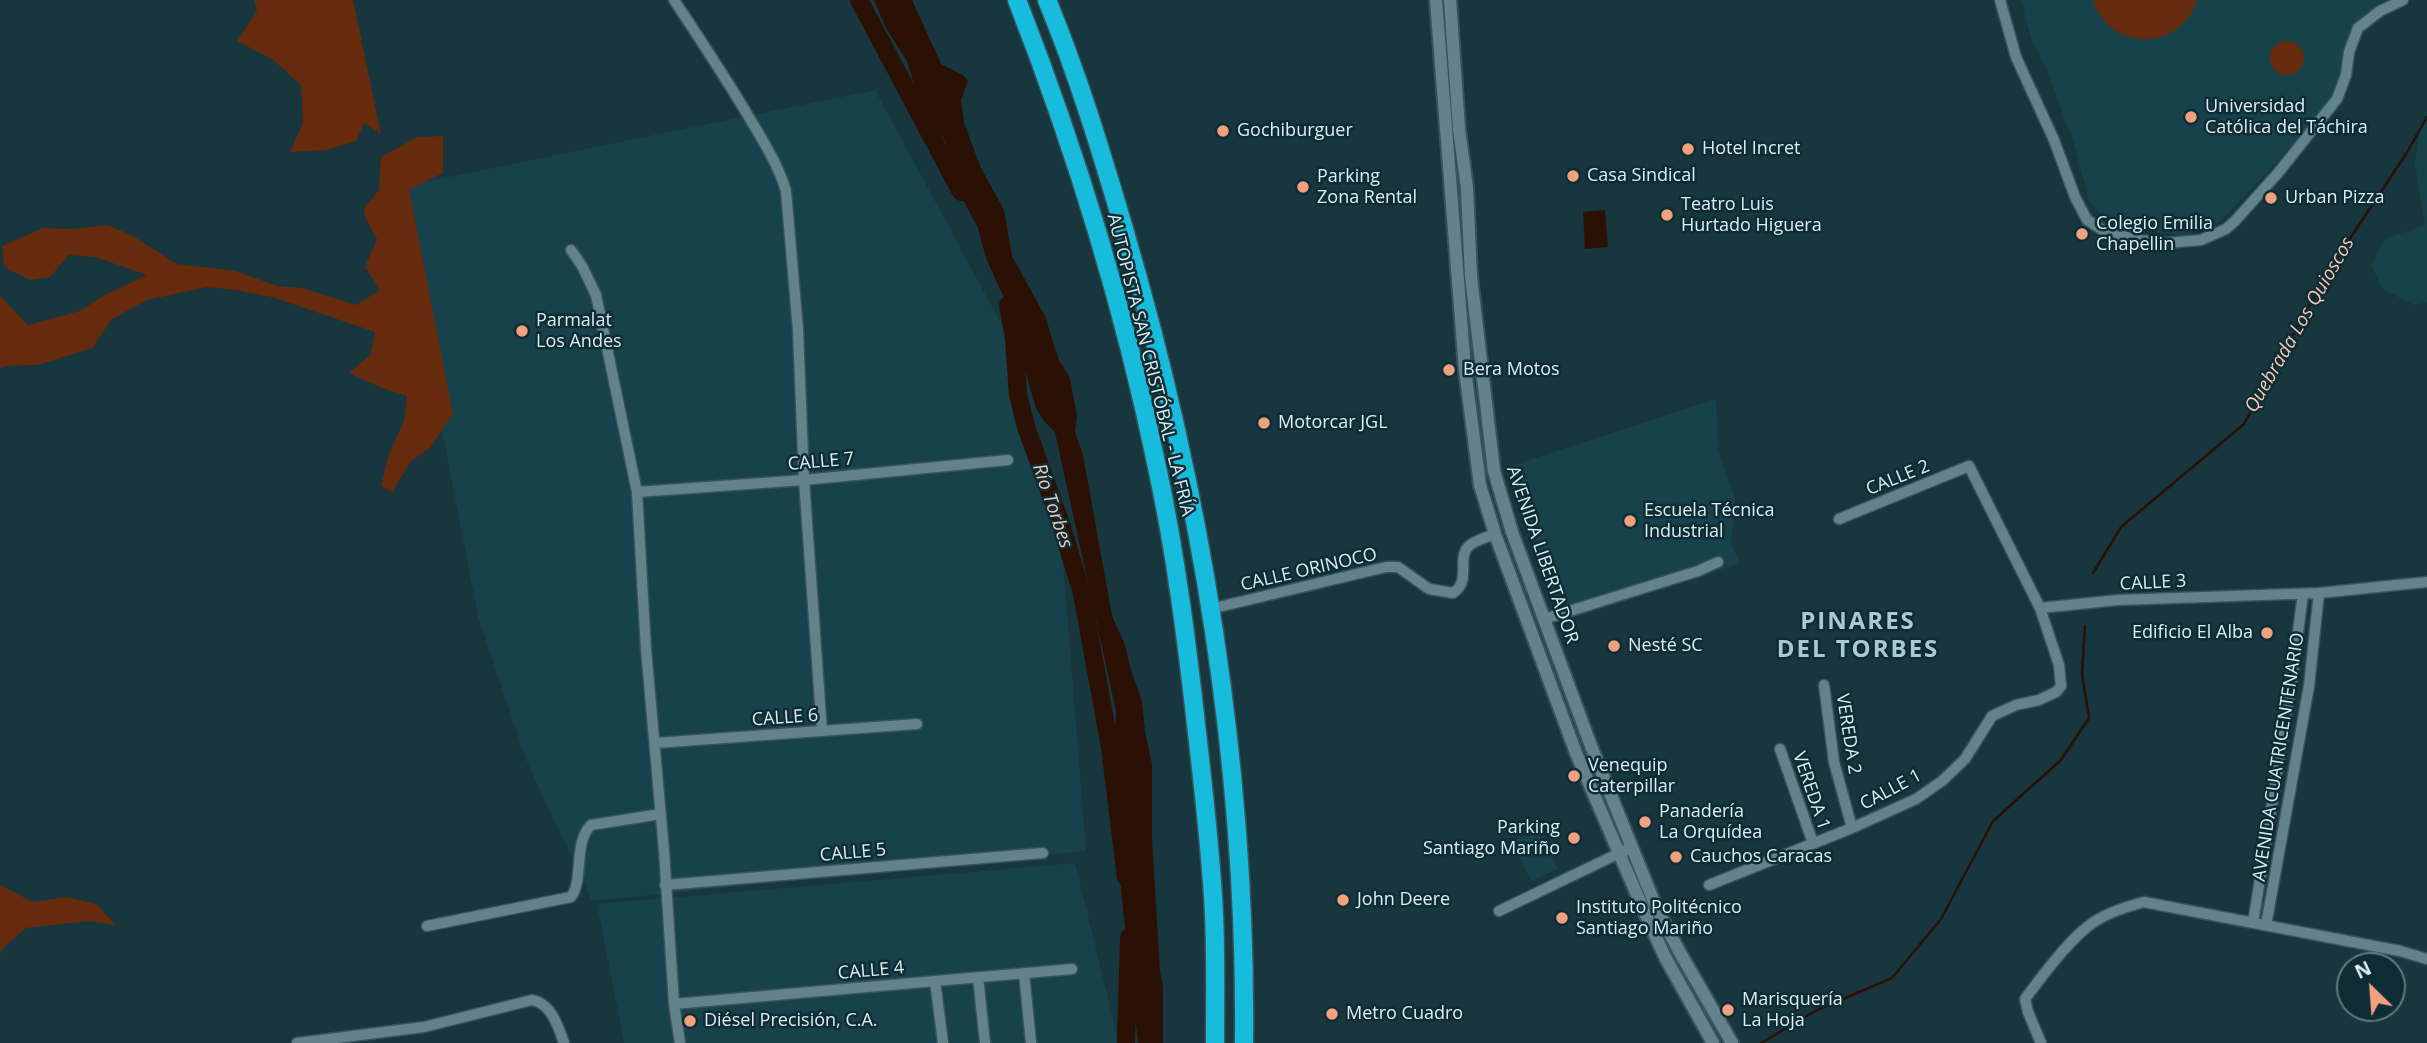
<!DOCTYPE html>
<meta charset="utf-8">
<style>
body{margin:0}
#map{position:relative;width:2427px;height:1043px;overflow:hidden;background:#18363e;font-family:"Open Sans",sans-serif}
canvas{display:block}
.north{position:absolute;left:2336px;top:952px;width:70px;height:70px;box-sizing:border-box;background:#0d2c34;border:2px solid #607a80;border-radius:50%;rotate:335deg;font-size:19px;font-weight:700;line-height:28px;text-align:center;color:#ddeef3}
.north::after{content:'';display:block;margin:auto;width:24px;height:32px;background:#f2a17e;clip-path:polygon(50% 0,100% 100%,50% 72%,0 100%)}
</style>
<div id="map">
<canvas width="2427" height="1043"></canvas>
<div class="north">N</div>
</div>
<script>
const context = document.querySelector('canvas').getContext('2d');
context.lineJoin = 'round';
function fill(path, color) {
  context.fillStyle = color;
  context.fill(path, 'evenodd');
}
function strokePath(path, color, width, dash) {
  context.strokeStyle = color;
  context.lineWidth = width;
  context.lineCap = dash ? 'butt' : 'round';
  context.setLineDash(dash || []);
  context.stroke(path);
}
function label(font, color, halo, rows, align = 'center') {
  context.font = font + ' "Open Sans",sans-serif';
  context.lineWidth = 5;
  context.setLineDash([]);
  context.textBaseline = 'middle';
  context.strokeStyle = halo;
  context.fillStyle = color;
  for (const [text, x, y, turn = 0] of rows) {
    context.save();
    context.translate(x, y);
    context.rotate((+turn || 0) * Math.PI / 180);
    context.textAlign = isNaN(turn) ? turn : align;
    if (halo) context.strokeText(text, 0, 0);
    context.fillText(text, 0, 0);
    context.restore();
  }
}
const built = new Path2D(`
 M2021,0H2383L2358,20L2351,30L2341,72L2325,110L2220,222L2209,228L2186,234L2160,233L2122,225L2098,212L2089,201L2076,150L2046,67L2032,42Z
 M875,90L1012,344L1048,484L1064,573L1086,851L592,901L527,762L478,616L395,188Z
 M2427,116V302L2414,305L2383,289L2371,265L2384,239L2425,225L2415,164L2420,130Z
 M1716,399L1718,449L1735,499L1731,544L1740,563L1560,622L1511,466Z
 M1540,828L1558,869L1531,881L1512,842Z
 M1075,863L1119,1043H624L597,904Z`);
const green = new Path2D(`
 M254,0H353L381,134L364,123L356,141L326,150L290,152L303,122L301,85L272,59L237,41L257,11Z
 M2093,0H2197C2181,52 2109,52 2093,0Z
 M2270 58a17 17 0 1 1 34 0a17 17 0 1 1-34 0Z
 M443,136V173L409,190L453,414L430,448L411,461L392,492L381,486L389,454L404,421L407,396L382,388L349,373L371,354L375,332L272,297L235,290L207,287L147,300L112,319L92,348L38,365L4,366L0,369V296L28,325L80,311L105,295L147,275L95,257L69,255L50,277L30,280L4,267L2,246L43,228L72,229L108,225L133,236L177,264L236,271L277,286L302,288L356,305L380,290L365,267L377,239L365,217L364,208L379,190L381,157L417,137Z
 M0,885L33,902L67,897L96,904L116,925L89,921L26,928L2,949L0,955Z`);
const water = new Path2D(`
 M874,0H912L941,64L963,75L968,81L961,100L964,123L981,168L1004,210L1012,256L1045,316L1058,358L1070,378L1077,417L1075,432L1083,455L1112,616L1125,645L1131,670L1142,701L1145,732L1152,764V840L1160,972L1163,986V1043H1138L1121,890L1126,825L1114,762L1116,711L1055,432L1044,421L1036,408L1005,300L986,258L978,228L953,181L946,142L920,104L907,61L886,28Z
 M1605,210L1608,247L1585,249L1583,212Z`);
const stream = new Path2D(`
 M2093,573L2121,527L2244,424L2329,270L2406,154L2427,117
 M1761,1043L1817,1010L1892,978L1941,919L1993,821L2061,760L2089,718L2082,674L2085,626`);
const river = new Path2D(`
 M859,0L961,192
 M1008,305L1014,338L1018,395L1026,427L1062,527L1082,594L1110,747L1126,878
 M1126,1043L1129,937`);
const minor = new Path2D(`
 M674,0C699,38 724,75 747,114C762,139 778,164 786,191L798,330L804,480L822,731
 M2000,0L2016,57L2054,140L2075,197L2087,220L2103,230L2137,240L2166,243L2201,240L2226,229L2235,221L2278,173L2337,99L2346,75L2349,52L2358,28L2380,11L2403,0
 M571,250L582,266L596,295L637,492L646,649L664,851L674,1004L680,1043
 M637,492L804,480L1008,460
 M2040,608L2118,600L2319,593L2427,582
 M1210,609L1386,567H1398L1429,589L1453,593C1472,581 1456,557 1469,546C1475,540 1488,537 1495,534
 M1544,619L1698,571L1718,562
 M1824,685L1834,762L1852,828
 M656,743L917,724
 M1780,749L1813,843
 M665,885L1043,853
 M1709,885L1852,828L1916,799L1942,781L1965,759L1992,716L2016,705L2039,700L2056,692L2061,686L2059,665L2040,608L1969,466L1839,519
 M1499,911L1632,847
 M2253,923L2291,685L2303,594
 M2266,925L2309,686L2319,593
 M427,926L571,897C584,880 573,843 591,825L661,814
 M1024,973L1031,1043
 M978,977L985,1043
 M935,981L943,1043
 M674,1004L1072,969
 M297,1043L424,1027L532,1000C551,1003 558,1026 564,1043
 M2041,1043L2028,1012L2025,999C2042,976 2071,937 2094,922C2109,912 2126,907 2144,902L2400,951L2427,959`);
const secondary = new Path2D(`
 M1436,0L1465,370L1480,485L1495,534L1576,753L1644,911L1665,957L1713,1043
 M1450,0L1459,129L1467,188L1471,277L1494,471L1512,532L1544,619L1591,746L1656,907L1679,951L1732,1043`);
const motorway = new Path2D(`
 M1017,0C1076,151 1124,308 1157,467C1176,555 1187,644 1197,733C1204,793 1211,853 1214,914C1216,957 1215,1000 1215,1043
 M1047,0C1078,75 1101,151 1124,229C1201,491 1247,769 1244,1043`);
const markers = [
 [2191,117,7,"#f2a17e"],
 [1223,131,7,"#f2a17e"],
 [1688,149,7,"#f2a17e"],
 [1573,176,7,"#f2a17e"],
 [1303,187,7,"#f2a17e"],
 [2271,198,7,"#f2a17e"],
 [1667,215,7,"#f2a17e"],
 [2082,234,7,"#f2a17e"],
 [522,331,7,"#f2a17e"],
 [1449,370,7,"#f2a17e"],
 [1264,423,7,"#f2a17e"],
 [1630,521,7,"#f2a17e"],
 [2267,633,7,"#f2a17e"],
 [1614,646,7,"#f2a17e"],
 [1574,776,7,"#f2a17e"],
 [1645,822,7,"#f2a17e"],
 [1574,838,7,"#f2a17e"],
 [1676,857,7,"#f2a17e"],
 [1343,900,7,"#f2a17e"],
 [1562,918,7,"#f2a17e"],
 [1728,1010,7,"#f2a17e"],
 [1332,1014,7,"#f2a17e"],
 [690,1021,7,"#f2a17e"]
];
const poiNames = [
 ["Universidad",2205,107],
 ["Católica del Táchira",2205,128],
 ["Gochiburguer",1237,131],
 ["Hotel Incret",1702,149],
 ["Casa Sindical",1587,176],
 ["Parking",1317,177],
 ["Zona Rental",1317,198],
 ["Urban Pizza",2285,198],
 ["Teatro Luis",1681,205],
 ["Hurtado Higuera",1681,226],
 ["Colegio Emilia",2096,224],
 ["Chapellin",2096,245],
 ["Parmalat",536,321],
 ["Los Andes",536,342],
 ["Bera Motos",1463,370],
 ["Motorcar JGL",1278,423],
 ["Escuela Técnica",1644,511],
 ["Industrial",1644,532],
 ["Edificio El Alba",2253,633,"right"],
 ["Nesté SC",1628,646],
 ["Venequip",1588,766],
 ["Caterpillar",1588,787],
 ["Panadería",1659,812],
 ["La Orquídea",1659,833],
 ["Parking",1560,828,"right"],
 ["Santiago Mariño",1560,849,"right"],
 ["Cauchos Caracas",1690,857],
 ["John Deere",1357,900],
 ["Instituto Politécnico",1576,908],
 ["Santiago Mariño",1576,929],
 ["Marisquería",1742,1000],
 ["La Hoja",1742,1021],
 ["Metro Cuadro",1346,1014],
 ["Diésel Precisión, C.A.",704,1021]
];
const streetNames = [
 ["AUTOPISTA SAN CRISTÓBAL - LA FRÍA",1150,365,76],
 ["CALLE 7",821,462,-5],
 ["CALLE 2",1898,478,-22],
 ["AVENIDA LIBERTADOR",1542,555,71],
 ["CALLE ORINOCO",1309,570,-13],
 ["CALLE 3",2153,583,-3],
 ["CALLE 6",785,718,-4],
 ["VEREDA 2",1848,734,81],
 ["AVENIDA CUATRICENTENARIO",2279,757,-81],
 ["CALLE 1",1891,790,-28],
 ["VEREDA 1",1811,791,71],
 ["CALLE 5",853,853,-5],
 ["CALLE 4",871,971,-5]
];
const waterNames = [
 ["Quebrada Los Quioscos",2300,325,-60],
 ["Río Torbes",1052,506,71]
];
const districtNames = [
 ["PINARES",1858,622],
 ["DEL TORBES",1858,650]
];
fill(built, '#18424b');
fill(green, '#662a0c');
fill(water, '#2b1005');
strokePath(stream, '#2b1005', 2.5);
strokePath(river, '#2b1005', 18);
strokePath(minor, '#39535b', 13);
strokePath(secondary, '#39535b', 16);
strokePath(motorway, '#39535b', 21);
strokePath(minor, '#63838c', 10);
strokePath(secondary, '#63838c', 12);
strokePath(motorway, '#17bbdc', 18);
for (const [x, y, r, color] of markers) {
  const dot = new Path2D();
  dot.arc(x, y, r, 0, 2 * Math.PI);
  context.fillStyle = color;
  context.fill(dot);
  strokePath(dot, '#0d2c34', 2.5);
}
label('18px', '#ddeef3', '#0d2c34', poiNames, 'left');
label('18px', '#ddeef3', '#0d2c34', streetNames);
label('italic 19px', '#f8c8b4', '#0d2c34', waterNames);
context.letterSpacing = '2px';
label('bold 24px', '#a8cad4', '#0d2c34', districtNames);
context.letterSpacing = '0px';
</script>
